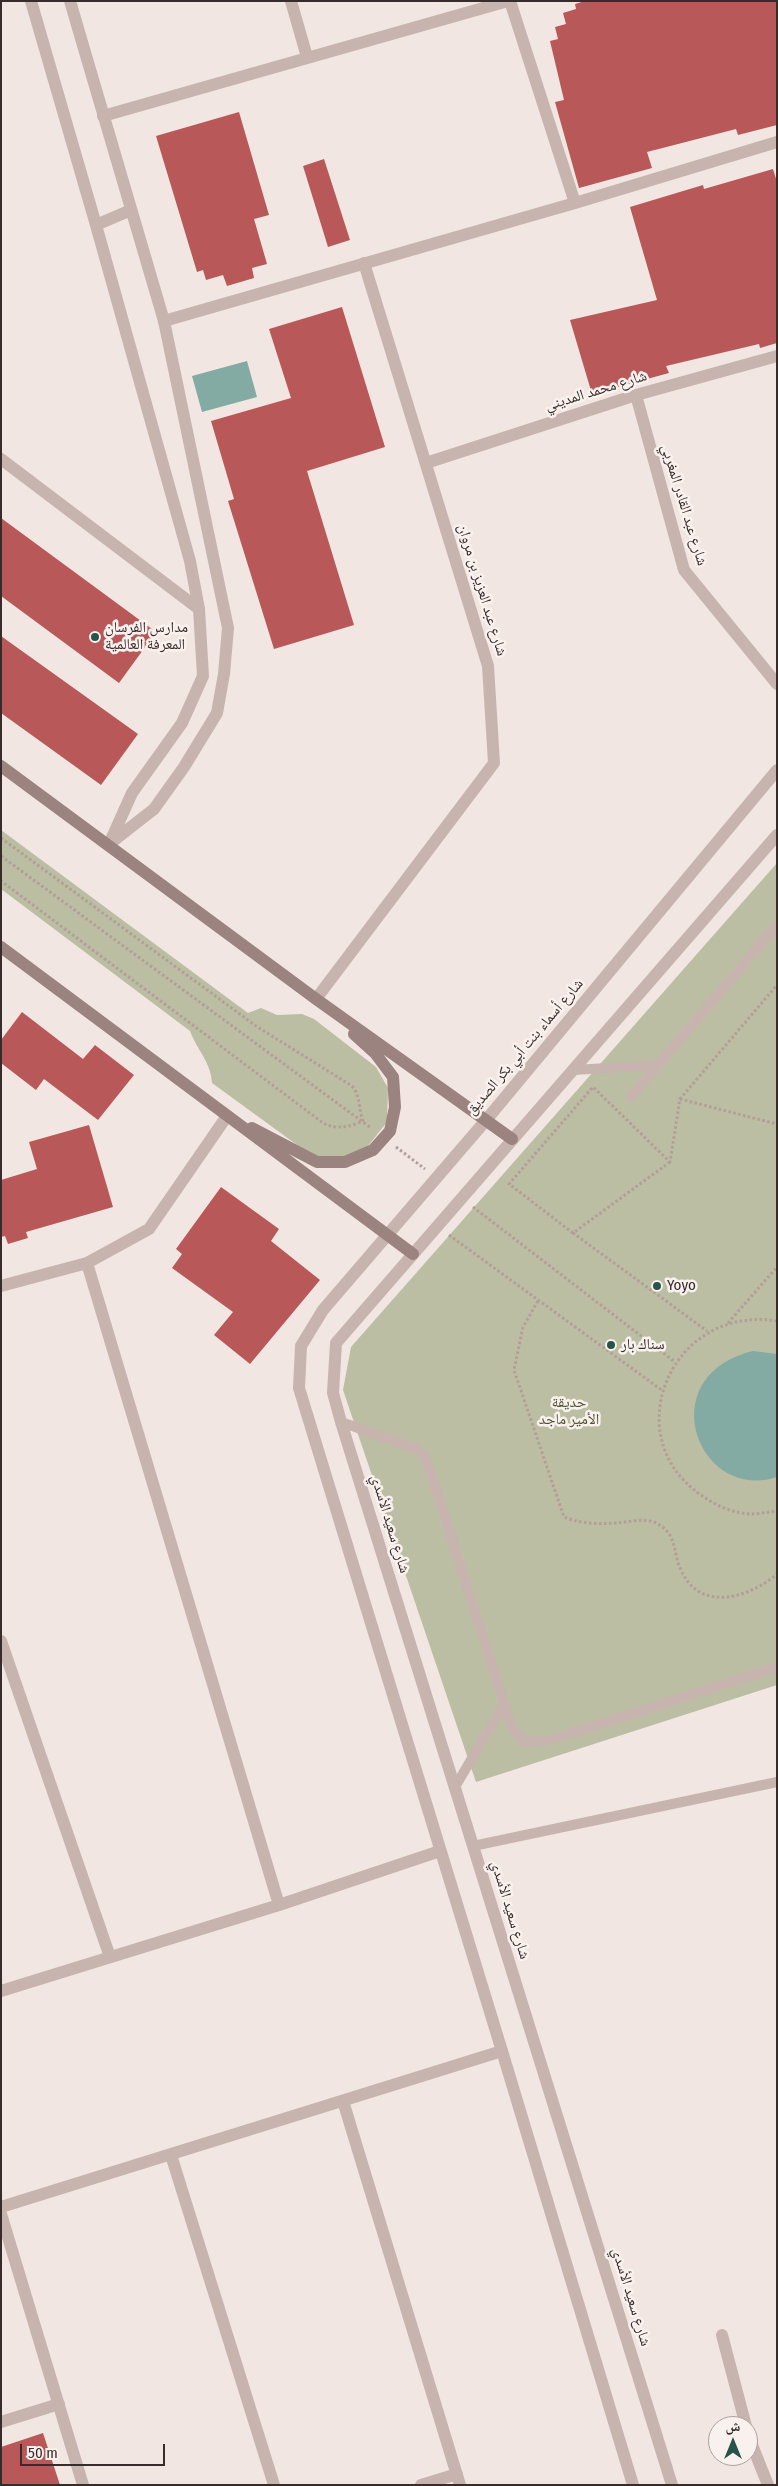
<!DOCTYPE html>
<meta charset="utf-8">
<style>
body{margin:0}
#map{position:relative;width:778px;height:2486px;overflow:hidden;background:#f1e6e1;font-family:"Fira Sans Condensed","Noto Naskh Arabic",sans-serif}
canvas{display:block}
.frame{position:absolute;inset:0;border:2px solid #372c2b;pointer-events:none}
.north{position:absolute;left:708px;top:2416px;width:50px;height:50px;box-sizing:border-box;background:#f9f1ed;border:1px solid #aba29f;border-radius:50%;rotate:0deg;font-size:14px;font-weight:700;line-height:20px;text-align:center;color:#372c2b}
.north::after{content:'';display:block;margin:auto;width:18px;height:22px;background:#26544c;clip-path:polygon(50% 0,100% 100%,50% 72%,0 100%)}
.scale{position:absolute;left:20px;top:2444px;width:145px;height:22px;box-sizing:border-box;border:2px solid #372c2b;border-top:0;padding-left:6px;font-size:15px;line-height:18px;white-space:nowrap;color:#372c2b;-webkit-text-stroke:4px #f9f1ed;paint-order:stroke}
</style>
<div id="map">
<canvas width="778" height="2486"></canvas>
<div class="frame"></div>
<div class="north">ش</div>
<div class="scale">50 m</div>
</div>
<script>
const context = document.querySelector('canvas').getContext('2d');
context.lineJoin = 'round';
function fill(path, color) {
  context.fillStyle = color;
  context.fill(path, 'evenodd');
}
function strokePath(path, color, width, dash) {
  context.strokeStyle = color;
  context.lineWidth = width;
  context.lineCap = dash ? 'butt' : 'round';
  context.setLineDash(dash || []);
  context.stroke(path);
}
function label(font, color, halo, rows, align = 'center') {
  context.font = font + ' "Fira Sans Condensed","Noto Naskh Arabic",sans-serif';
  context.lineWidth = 5;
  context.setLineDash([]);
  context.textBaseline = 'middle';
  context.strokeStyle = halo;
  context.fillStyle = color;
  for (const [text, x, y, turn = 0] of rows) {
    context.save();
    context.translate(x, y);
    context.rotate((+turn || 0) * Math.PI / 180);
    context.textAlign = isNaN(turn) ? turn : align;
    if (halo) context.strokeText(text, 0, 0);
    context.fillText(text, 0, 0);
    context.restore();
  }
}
const green = new Path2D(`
 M1,830L248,1013L261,1008L277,1015L302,1014L314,1019L376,1067L388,1088L387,1122L364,1151L345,1158H315L212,1083C211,1062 197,1050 190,1031L1,889Z
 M777,863V1685L476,1782L343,1390L351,1347Z`);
const water = new Path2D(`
 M247,361L257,397L202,412L192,376Z
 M753,1351L777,1354V1477C698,1503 650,1376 753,1351Z`);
const building = new Path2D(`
 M585,1H777V125L738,135L736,129L647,152L652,168L579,188L555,102L564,100L550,41L558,39L555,27L566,24L563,13L576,9L575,4Z
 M239,112L269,215L254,219L267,264L252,268L254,278L227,286L223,275L206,280L203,270L197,272L156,136Z
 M324,159L350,240L328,247L303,166Z
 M773,169L777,182V343L760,348L759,344L666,366L669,373L592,394L570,320L657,300L630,207L703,185L704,189Z
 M342,307L385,447L307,471L354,625L274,649L228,501L234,499L211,421L291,398L269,329Z
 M1,518L156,632L119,683L1,596Z
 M1,636L138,734L101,785L1,713Z
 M22,1012L83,1059L95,1045L134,1075L98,1120L44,1079L36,1090L1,1063V1040Z
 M89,1125L113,1207L26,1232L28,1238L8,1244L5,1236L1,1237V1180L37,1169L29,1142Z
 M221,1187L279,1229L271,1241L320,1280L250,1364L214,1335L233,1312L172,1268L182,1254L176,1249Z
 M43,2433L60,2485H1V2447Z`);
const path = new Path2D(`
 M1,838L256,1026L352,1086C361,1097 358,1108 363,1121C350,1127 336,1130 323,1123L1,881
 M1,856L371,1128
 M680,1099L777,1124
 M396,1147L425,1169
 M670,1162L573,1233L707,1331
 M473,1207L675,1362
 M573,1233L509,1184L593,1087L670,1162L680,1099L777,985
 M449,1235L663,1391
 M538,1301L523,1327L514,1370L564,1517C581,1524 598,1524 617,1523C628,1522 644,1518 654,1522C678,1533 672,1551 681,1570C700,1613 749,1598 777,1574
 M777,1321C672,1304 615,1436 701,1495C715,1505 732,1513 750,1514C759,1514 768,1512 777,1511
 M728,1323L777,1267`);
const service = new Path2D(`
 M573,1070L658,1065
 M631,1097L777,925
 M341,1422L417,1449L426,1458L512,1728L525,1742L550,1740L777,1667
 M455,1787L504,1704
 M473,1846L777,1782`);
const minor = new Path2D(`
 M291,1L307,57
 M510,1L575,203
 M103,116L508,1
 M164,321L575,203L777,142
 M636,395L684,570L777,684
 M1,459L199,609
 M426,463L636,395L777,356
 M316,999L494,763L488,666L364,263
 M87,1263L279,1905
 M1,1286L87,1263L149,1229L227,1116
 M1,1641L110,1957
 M1,1991L279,1905L440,1851
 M343,2101L460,2485
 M171,2155L274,2485
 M1,2207L502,2051
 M1,2214L83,2485
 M722,2335L746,2426
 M1,2422L59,2404
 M748,2435L768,2485
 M421,2485L457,2474`);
const tertiary = new Path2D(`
 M31,1L96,225L190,561L199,609L203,676L182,723L132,793L110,842
 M70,1L164,321L228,628L224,674L217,713L184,767L154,809L108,845
 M96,225L131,210
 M633,2485L502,2051L299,1388L301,1346L323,1310L487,1119L777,770
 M672,2485L341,1422L333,1393L336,1343L777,835`);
const secondary = new Path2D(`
 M1,766L316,999L512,1139
 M1,947L413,1254
 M252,1128L317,1162H345L373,1150L390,1131L395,1107L393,1077L375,1053L354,1034`);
const markers = [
 [95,637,5,"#26544c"],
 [657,1286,5,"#26544c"],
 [611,1345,5,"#26544c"]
];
const streetNames = [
 ["شارع محمد المديني",596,391,-17],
 ["شارع عبد القادر المغربي",684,505,73],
 ["شارع عبد العزيز بن مروان",482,590,73],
 ["شارع أسماء بنت أبي بكر الصديق",525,1047,-50],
 ["شارع سعيد الأسدي",390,1524,73],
 ["شارع سعيد الأسدي",510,1910,73],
 ["شارع سعيد الأسدي",631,2297,73]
];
const poiNames = [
 ["مدارس الفرسان",105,628],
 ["المعرفة العالمية",105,645],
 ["Yoyo",667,1286],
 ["سناك بار",621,1345]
];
const parkNames = [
 ["حديقة",569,1403],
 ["الأمير ماجد",569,1420]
];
fill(green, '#bbbea2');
fill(water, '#83aaa3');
fill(building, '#b85858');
strokePath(path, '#b39d98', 3, [2.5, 2.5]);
strokePath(service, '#c8b4ae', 10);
strokePath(minor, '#c8b4ae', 12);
strokePath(tertiary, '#c8b4ae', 12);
strokePath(secondary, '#9b837f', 12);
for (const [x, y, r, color] of markers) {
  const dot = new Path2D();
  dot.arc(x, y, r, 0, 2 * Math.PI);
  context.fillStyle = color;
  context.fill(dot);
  strokePath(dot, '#f9f1ed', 2);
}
label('15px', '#372c2b', '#f9f1ed', streetNames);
label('15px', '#372c2b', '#f9f1ed', poiNames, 'left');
label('15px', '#4e5332', '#f9f1ed', parkNames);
</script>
